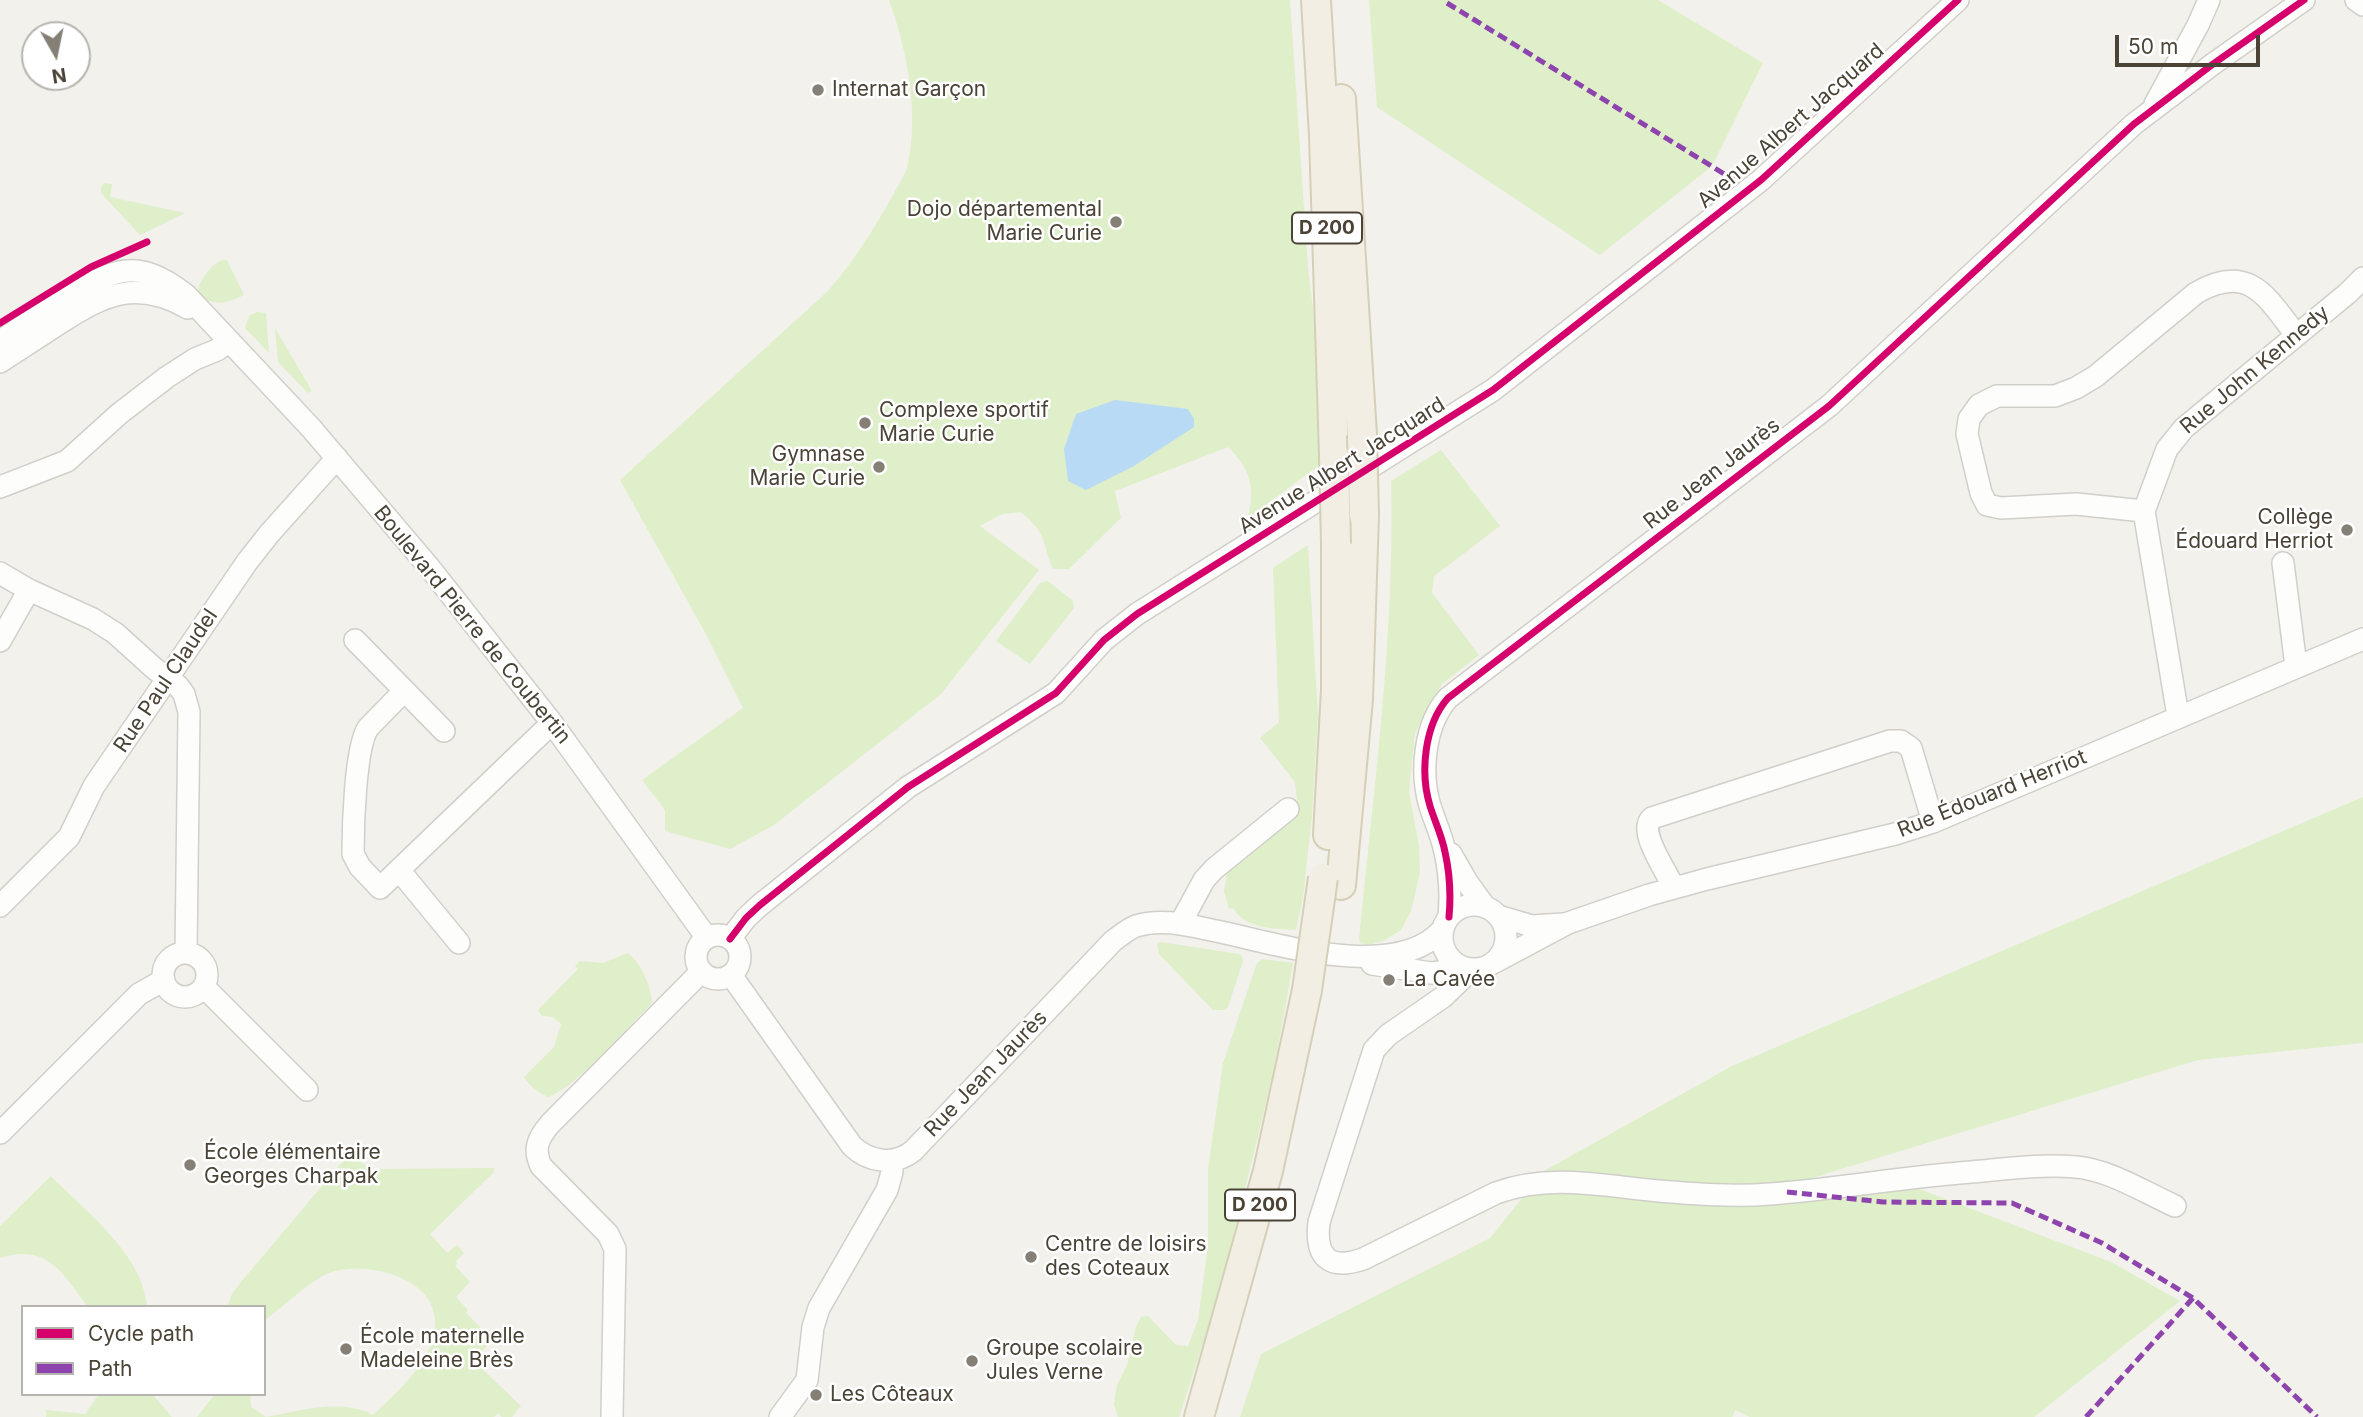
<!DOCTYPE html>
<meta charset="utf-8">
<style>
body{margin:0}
#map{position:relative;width:2363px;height:1417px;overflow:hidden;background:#f2f1ec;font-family:Inter,sans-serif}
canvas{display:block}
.legend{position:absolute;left:21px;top:1305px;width:245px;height:91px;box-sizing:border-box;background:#fff;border:2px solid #b7b4af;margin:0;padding:9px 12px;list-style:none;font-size:21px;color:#4a4336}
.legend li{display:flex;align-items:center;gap:14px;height:35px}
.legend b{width:35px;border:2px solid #b7b4af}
.north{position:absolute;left:21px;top:21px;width:70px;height:70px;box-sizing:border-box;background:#fff;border:2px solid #b7b4af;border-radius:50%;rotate:171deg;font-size:19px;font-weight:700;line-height:28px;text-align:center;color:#4a4336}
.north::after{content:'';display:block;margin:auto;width:24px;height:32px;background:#858076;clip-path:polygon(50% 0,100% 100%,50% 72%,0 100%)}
.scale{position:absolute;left:2115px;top:35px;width:145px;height:32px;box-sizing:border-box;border:4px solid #4a4336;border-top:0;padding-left:9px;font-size:21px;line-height:24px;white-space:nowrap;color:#4a4336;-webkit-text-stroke:5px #fff;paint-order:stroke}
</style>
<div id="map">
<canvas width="2363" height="1417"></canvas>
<ul class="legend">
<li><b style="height:9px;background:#d6006c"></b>Cycle path</li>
<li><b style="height:9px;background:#8e44ad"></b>Path</li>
</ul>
<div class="north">N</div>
<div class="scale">50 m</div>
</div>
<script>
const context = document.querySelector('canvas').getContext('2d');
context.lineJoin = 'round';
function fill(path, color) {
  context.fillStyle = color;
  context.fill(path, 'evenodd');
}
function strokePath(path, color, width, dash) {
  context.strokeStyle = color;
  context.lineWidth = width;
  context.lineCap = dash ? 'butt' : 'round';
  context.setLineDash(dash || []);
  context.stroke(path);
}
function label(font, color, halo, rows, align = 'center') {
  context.font = font + ' Inter,sans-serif';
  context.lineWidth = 5;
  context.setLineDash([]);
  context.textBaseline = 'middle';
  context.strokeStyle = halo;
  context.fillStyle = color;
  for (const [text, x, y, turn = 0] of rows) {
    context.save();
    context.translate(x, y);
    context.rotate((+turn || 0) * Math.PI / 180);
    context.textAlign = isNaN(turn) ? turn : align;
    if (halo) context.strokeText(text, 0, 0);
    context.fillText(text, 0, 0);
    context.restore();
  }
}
const green = new Path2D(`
 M889,0H1290L1308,268L1317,342L1322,463L1248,518C1255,487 1251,470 1228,447L1115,491L1121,518L1069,569H1053C1041,540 1048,535 1021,512L1002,514L980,526L1039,570L941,694L774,825L730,849L665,831V810L642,780L743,708L707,636L620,480L828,291C854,261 875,228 894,193C899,184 906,174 908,164C919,111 907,50 889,0Z
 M1369,0H1658L1763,63L1712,166L1600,255L1377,107Z
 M104,183L112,184L110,197L185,213L140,235L101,193V187Z
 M222,260H227L244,295C225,304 216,306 197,295C199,281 209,266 222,260Z
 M257,312L266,313L269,353L245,328L249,316Z
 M275,328L312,391L308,393L278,362Z
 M1441,450L1500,526L1434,576L1432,593L1479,655L1442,684L1415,733L1409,792L1419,846L1420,873L1411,911L1401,930L1383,941L1368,945L1360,943L1359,939C1374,787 1395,634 1391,481Z
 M1308,545L1318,716L1312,816L1303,898L1296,930C1273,928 1247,930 1233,908L1229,909L1224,891L1228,868L1293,814L1297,799L1295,782L1260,738L1279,722L1273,568Z
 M1048,581L1073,601L1074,608L1030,664L996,641L1040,583Z
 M2363,797V1043L2198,1060L1760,1194L1914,1187L2111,1262L2180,1301L2034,1417H1750L1735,1410L1732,1417H1240L1261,1354L1490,1238L1544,1171L1732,1066Z
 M1161,942L1239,954L1242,956L1243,961L1228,1007L1225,1010H1213L1159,954L1157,944Z
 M628,953C641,963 651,986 652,1003C628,1027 577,1087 548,1097C538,1092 531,1087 524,1077L554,1047L561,1024L553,1017L542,1016L538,1010L578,969L575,966L580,961L603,963Z
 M1262,959L1293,963L1274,1070L1219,1295L1179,1417H1118L1114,1404L1117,1385L1127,1365L1136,1327L1141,1317L1148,1316L1176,1345L1188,1346L1198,1320L1208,1246V1170L1223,1063L1257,963Z
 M349,1154L371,1169L494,1168L493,1173L430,1234L447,1253L457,1245L464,1253L456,1261L457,1264L455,1266L470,1282L456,1297L468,1310L466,1313L493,1340L473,1360L521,1406L512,1417H502L498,1413L494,1417H197L215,1394H250L251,1407L266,1417C300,1411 341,1398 373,1415C397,1392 430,1364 435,1329C441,1277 366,1260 329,1273C311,1280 280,1309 264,1321V1307H227L232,1294L241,1282Z
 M51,1176C86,1212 143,1254 147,1307H88C62,1273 48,1243 0,1258V1226Z
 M99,1394H152L172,1417H46V1410L85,1414Z`);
const water = new Path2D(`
 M1115,400L1188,409L1194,419V427L1134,466L1086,490L1068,481L1064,449L1076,414Z`);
const minor = new Path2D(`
 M2356,0L2363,5
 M2155,104L2198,25L2209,0
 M0,341C21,327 43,313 64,300C111,269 137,256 186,295L311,428L429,567L552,723L707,938
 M0,362C20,349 40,336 60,323C105,294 137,279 188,308
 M0,487L67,461L119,414L167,377L195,359L217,350L229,341
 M2144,511L2076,504L2001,508L1987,505L1981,493L1967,434L1969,419L1979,405L1997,396H2055L2076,388L2096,376L2196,293C2249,262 2267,297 2296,335
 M2283,563L2296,666
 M0,573L29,590L93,619L115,633L155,669L178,686L184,694L189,712L186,953
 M355,640L444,731
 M0,641L29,590
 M404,691L368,728C355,748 353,828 353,854L360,867L380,888L552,723
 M2178,716L2144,511L2167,449L2184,428L2348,293L2363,278
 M1451,854L1467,882L1485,907
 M399,870L459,943
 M1674,888C1667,872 1637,831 1652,818L1890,741H1901L1911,748L1933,822
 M1442 937a32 32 0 1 1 64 0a32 32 0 1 1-64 0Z
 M0,906L69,837L94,786L247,562L269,534L337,458
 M1498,916L1532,926L1563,924
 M1449,917C1451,895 1450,874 1445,852C1442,836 1435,822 1430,806C1420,773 1424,725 1448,698L1829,406L2134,124L2213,64L2304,0
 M1180,924L1204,880L1214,869L1288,809
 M696 957a22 22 0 1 1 44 0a22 22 0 1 1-44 0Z
 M730,939L746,918L760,905L908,787L1056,693L1104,640L1137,614L1493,390L1761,180L1958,0
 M163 975a22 22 0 1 1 44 0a22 22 0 1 1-44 0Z
 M1495,962L1568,923L1649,895L1707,879L1895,834L1933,822L2363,639
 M1372,964L1431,973L1467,969
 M1471,970L1443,997L1388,1035L1374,1050L1319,1222C1315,1256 1328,1271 1363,1259L1496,1193C1550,1173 1603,1186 1659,1191C1695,1194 1734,1197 1770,1194C1837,1189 1903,1177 1971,1172C2006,1169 2041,1164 2076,1167C2110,1170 2144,1192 2175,1206
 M731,975L852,1146C869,1162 894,1166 913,1151L1113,941C1121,935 1128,929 1136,926C1164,917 1194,927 1221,932C1280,945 1397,981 1442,930
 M204,987L307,1090
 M0,1133L139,994L164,980
 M612,1417L615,1249L608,1234L541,1166C533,1149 538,1138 550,1124L701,972
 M780,1417L807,1380L813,1327L819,1308L887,1190L892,1172V1160`);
const major = new Path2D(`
 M1316,0L1324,136L1334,455
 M1341,99L1362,435
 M1328,835L1336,690V544
 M1341,885L1358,699L1364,515
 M1199,1417L1268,1171L1307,990`);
const majorBridge = new Path2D(`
 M1362,435L1364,515
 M1334,455L1336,544
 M1307,990L1323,878`);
const quiet = new Path2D(`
 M1447,3L1734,180
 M1787,1192L1883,1202L2012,1203L2102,1243L2193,1298L2317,1417
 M2086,1417L2193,1298`);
const cycleway = new Path2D(`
 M0,323L91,267L147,242
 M1449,917C1451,895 1450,874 1445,852C1442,836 1435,822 1430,806C1420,773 1424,725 1448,698L1829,406L2134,124L2213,64L2304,0
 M730,939L746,918L760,905L908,787L1056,693L1104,640L1137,614L1493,390L1761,180L1958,0`);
const markers = [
 [818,90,7,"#858076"],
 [1116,222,7,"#858076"],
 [865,423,7,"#858076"],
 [879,467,7,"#858076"],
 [2347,530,7,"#858076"],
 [1389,980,7,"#858076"],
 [190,1165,7,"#858076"],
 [1031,1257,7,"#858076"],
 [346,1349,7,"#858076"],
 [972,1361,7,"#858076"],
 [816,1395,7,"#858076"]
];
const shields = [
 [1327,228,70],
 [1260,1205,70]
];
const shieldNames = [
 ["D 200",1327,228],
 ["D 200",1260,1205]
];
const poiNames = [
 ["Internat Garçon",832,90],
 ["Dojo départemental",1102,210,"right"],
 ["Marie Curie",1102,234,"right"],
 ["Complexe sportif",879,411],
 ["Marie Curie",879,435],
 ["Gymnase",865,455,"right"],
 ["Marie Curie",865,479,"right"],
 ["Collège",2333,518,"right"],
 ["Édouard Herriot",2333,542,"right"],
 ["La Cavée",1403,980],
 ["École élémentaire",204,1153],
 ["Georges Charpak",204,1177],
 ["Centre de loisirs",1045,1245],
 ["des Coteaux",1045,1269],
 ["École maternelle",360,1337],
 ["Madeleine Brès",360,1361],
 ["Groupe scolaire",986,1349],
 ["Jules Verne",986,1373],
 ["Les Côteaux",830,1395]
];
const streetNames = [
 ["Avenue Albert Jacquard",1791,126,-41],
 ["Rue John Kennedy",2255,370,-40],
 ["Avenue Albert Jacquard",1342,466,-32],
 ["Rue Jean Jaurès",1712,474,-38],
 ["Boulevard Pierre de Coubertin",472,625,51],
 ["Rue Paul Claudel",166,681,-56],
 ["Rue Édouard Herriot",1992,794,-22],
 ["Rue Jean Jaurès",986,1074,-46]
];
fill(green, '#deefc9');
fill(water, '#b8daf4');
strokePath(minor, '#d0cfc9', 24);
strokePath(major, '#d6cfb7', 32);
strokePath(minor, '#fdfdfc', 21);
strokePath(major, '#f2eee4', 28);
strokePath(majorBridge, '#d6cfb7', 32, []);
strokePath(majorBridge, '#f2eee4', 28);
strokePath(quiet, '#8e44ad', 5, [10, 5]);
strokePath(cycleway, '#d6006c', 7);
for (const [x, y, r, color] of markers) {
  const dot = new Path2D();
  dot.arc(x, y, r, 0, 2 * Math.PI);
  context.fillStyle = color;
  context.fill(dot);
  strokePath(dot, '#fff', 2.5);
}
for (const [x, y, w] of shields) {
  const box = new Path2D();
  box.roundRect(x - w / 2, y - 15.5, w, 31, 5);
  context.fillStyle = '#fff';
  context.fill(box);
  strokePath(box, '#4a4336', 2);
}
label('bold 19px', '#4a4336', null, shieldNames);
label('21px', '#4a4336', '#fff', poiNames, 'left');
label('21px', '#4a4336', '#fff', streetNames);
</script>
